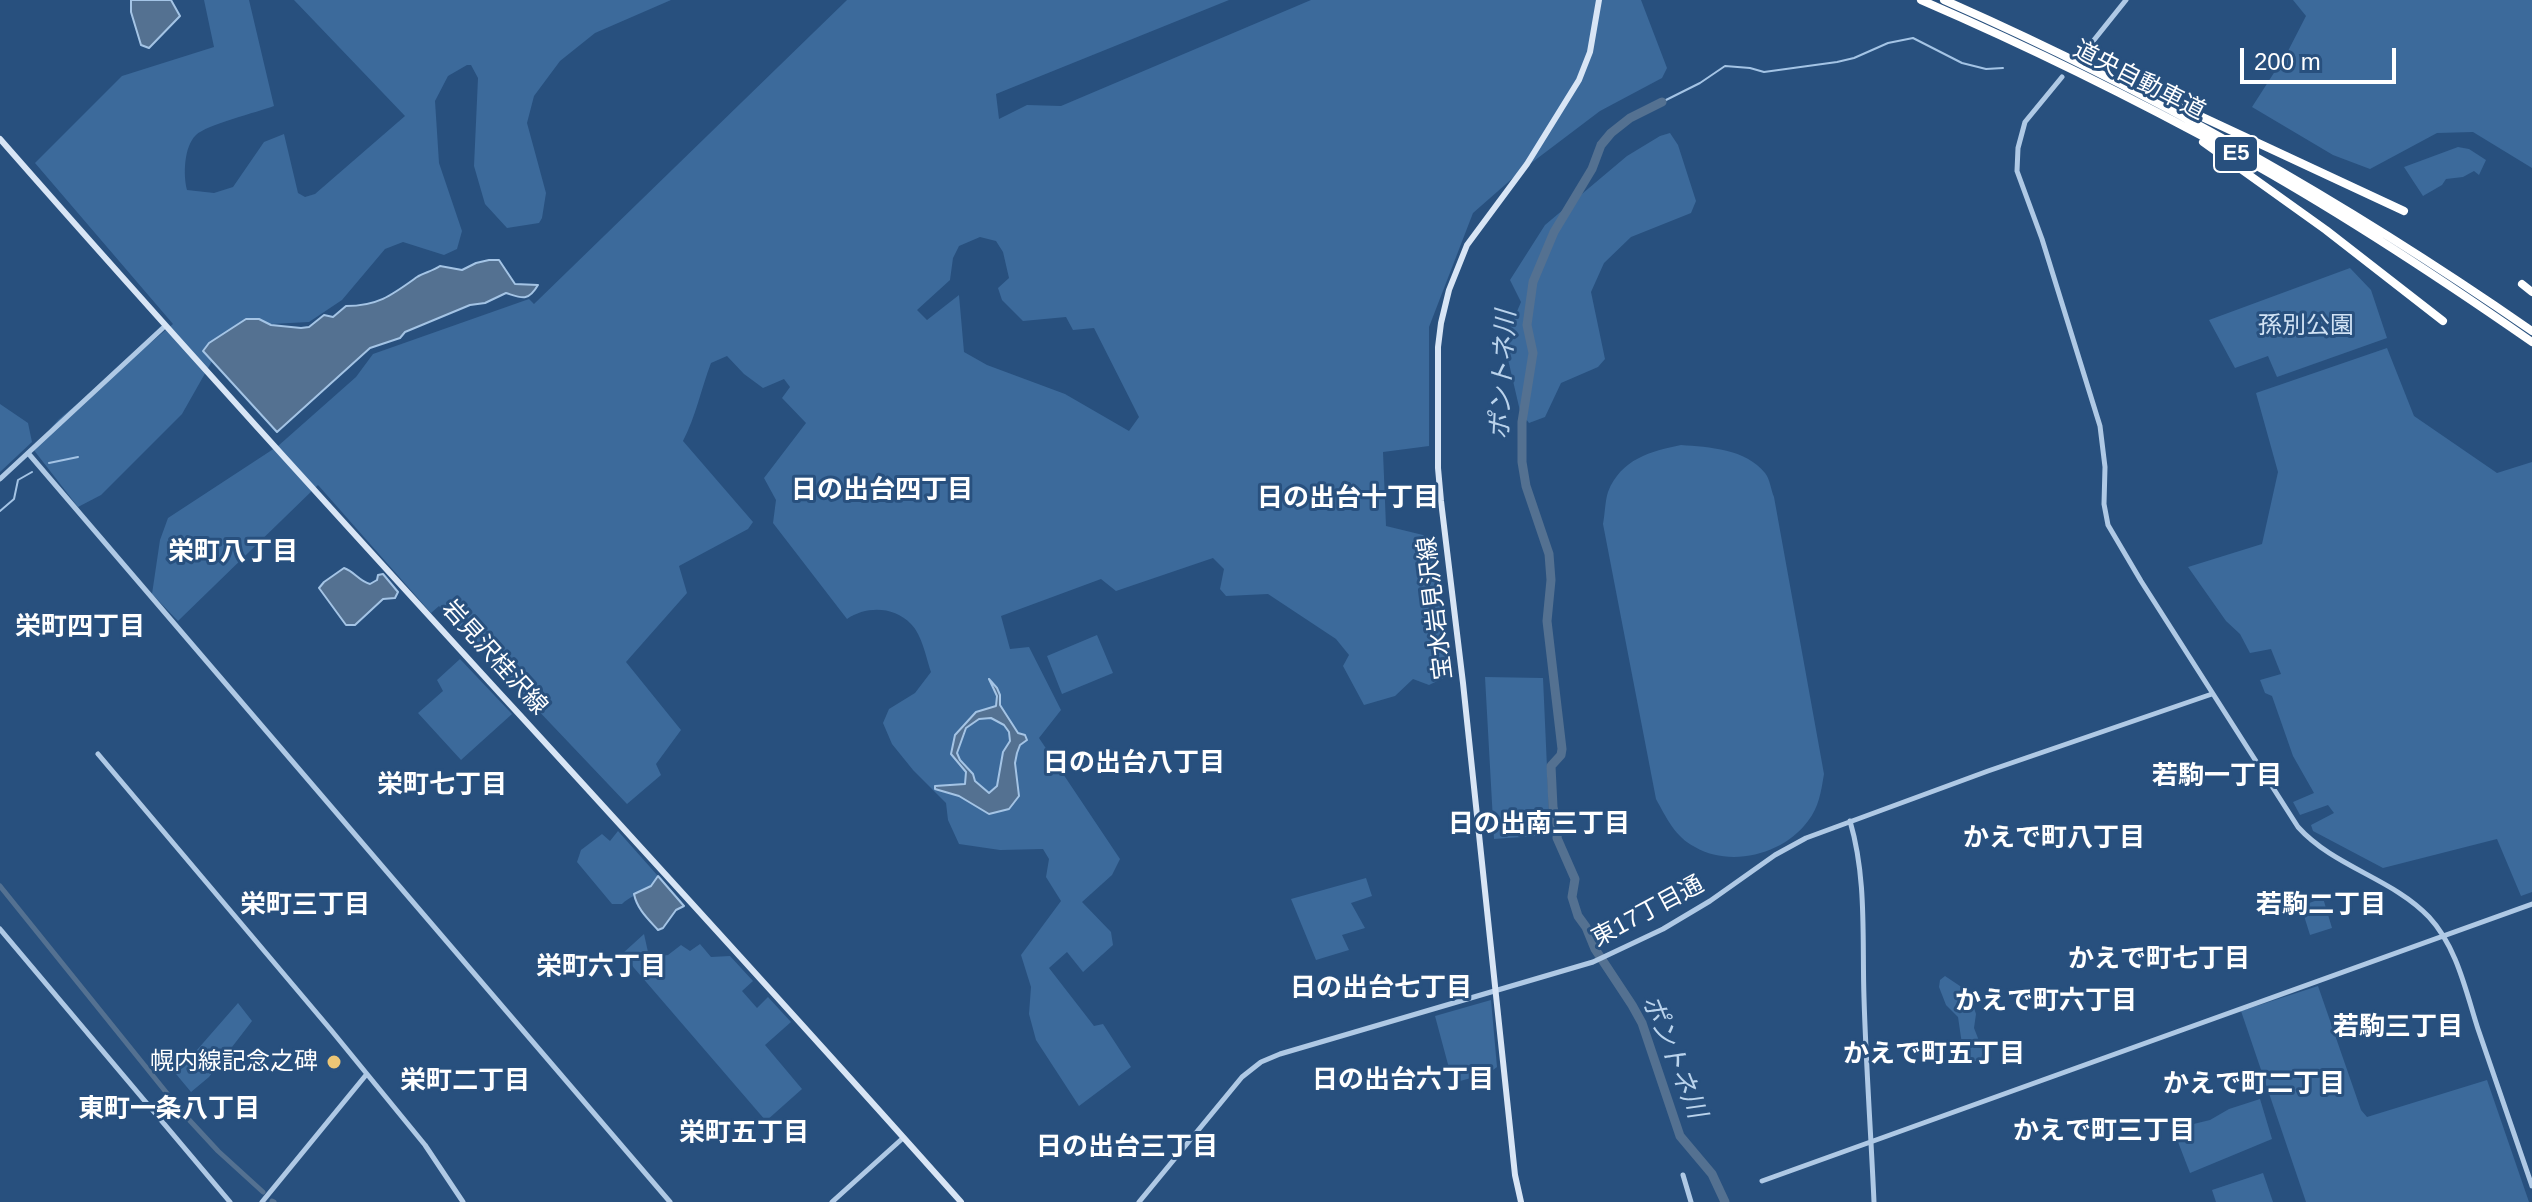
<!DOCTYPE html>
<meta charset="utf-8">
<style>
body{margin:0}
#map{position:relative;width:2532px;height:1202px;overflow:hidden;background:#28507e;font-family:Arial,sans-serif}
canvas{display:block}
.scale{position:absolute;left:2240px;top:48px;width:156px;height:36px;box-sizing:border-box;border:4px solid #fff;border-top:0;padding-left:10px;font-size:24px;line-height:28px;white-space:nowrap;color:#fff;-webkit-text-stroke:6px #28507e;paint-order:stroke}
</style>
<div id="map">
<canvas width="2532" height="1202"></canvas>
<div class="scale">200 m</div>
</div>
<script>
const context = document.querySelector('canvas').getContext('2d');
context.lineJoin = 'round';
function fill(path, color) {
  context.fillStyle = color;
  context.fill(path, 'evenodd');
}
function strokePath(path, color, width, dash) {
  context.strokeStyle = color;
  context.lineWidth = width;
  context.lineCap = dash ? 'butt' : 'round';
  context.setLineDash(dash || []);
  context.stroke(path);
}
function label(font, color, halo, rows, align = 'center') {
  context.font = font + ' Arial,"Noto Sans JP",sans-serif';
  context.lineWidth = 6;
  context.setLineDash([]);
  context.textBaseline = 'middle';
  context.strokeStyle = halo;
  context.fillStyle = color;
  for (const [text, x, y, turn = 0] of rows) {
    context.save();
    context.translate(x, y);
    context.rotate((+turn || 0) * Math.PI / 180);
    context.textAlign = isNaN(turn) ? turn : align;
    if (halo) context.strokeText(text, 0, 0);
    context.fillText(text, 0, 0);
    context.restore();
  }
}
const green = new Path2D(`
 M204,0H249L274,106C258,112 206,125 196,135C184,146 183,175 187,190L214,193L233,187L264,142L284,134L298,193L305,197L315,194L405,116L294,0H671L595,33L560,61L534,96L527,123L546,193L542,218L539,223L507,228L485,204L474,166L478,78L471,65H467L448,76L435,101L439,163L462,231L457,249L444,255L403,242L385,249L342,300L309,322L252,325L224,340L182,414L101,495L78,507L33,449L58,420L173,324L35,163L122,76L214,47Z
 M847,0H1229L996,94L999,119L1027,105L1061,106L1311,0H1641L1667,68L1662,78L1600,111L1522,170L1473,213L1429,327V446L1383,452L1386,526L1423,535L1433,544L1434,573L1452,674L1429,685L1413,679L1395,696L1364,705L1343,666L1349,655L1336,639L1268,594L1226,596L1220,589L1224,569L1213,558L1116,591L1101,579L1001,616L1010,649L1029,647L1061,710L1039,738L1120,859L1112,875L1082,902L1111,932L1113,945L1083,972L1067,952L1049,968L1094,1026L1103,1024L1131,1067L1079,1106L1036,1040L1029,1014L1031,987L1021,955L1061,901L1046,877L1049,859L1043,849L1000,850L959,844L948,820L946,803L913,770L892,744L883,723L889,709L915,693L931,672C926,657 922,635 911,624C894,606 866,606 847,619L773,523L776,500L764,478L806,423L782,398L790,387L784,379L763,388L744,374L727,356L711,363C701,389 696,416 683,441L753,522L748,529L679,566L687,593L626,662L681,730L656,764L661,775L627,804L439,606L431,613L318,485L178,621L152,594L160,540L168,518L278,446L356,377L373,354L529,299L534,304ZM980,237L996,241L1003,252L1009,278L998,288L1002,300L1023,321L1066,317L1073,330L1094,328L1139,417L1129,431L1065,394L987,365L964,352L959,295L927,320L917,310L950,280L953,258L959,246Z
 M2293,0H2532V168L2473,132L2437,133L2370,169L2333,155L2252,107L2288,51L2306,16Z
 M1670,133L1678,145L1696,201L1691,213L1631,237L1604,263L1591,292L1605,359L1598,367L1561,383L1545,417L1529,423L1520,411L1504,342L1521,302L1510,280L1545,225L1627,156L1660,136Z
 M2458,147L2469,149L2486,160L2479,175L2474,171L2463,177L2446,179L2442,185L2423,196L2404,167Z
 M2350,268L2371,290L2387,338L2277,377L2268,356L2235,368L2209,320Z
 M2387,348L2414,416L2497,473L2532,462V892L2521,896L2497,839L2383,868L2313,831L2311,825L2334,813L2328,805L2300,815L2293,802L2314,793L2293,756L2272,696L2265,693L2260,680L2281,674L2271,649L2250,653L2240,634L2226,621L2188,567L2262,544L2278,472L2256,393Z
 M0,404L28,423L32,442L0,472Z
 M1681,445C1709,447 1746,449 1765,473C1770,479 1771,490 1774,497L1824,774C1821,792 1819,807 1808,821C1784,854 1731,868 1695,847C1675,837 1666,817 1656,799L1603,524C1605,514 1605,501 1608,492C1621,459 1651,451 1681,445Z
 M1097,635L1113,673L1062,694L1047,656Z
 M460,659L512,714L461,760L418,713L443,691L437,680Z
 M1485,677L1543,678L1550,835L1494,839Z
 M618,831L658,876C652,891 635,892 622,904H612L577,862L581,850L602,834L610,841Z
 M1366,878L1372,896L1351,903L1365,928L1342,935L1349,950L1316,960L1291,899Z
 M2323,898L2332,928L2310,935L2301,906Z
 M644,934L648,952L653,957L668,955L681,945L690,951L700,944L711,957L730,956L753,981L742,991L757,1008L768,997L791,1022L765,1045L802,1089L766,1121L622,954Z
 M1945,976L1963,988L1970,996L1976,1014L1974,1028L1983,1051L1981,1059L1970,1063L1964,1058L1958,1017L1946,1005L1939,987L1940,980Z
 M2318,986L2361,1110L2367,1117L2487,1080L2529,1202H2306L2241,1011Z
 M1491,1000L1497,1067L1489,1073L1453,1083L1435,1016Z
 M238,1003L252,1021L209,1077L191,1092L176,1074Z
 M2260,1099L2272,1139L2190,1173L2173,1129L2210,1120L2229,1109Z
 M2263,1173L2273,1202H2216L2212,1190Z`);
const water = new Path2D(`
 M131,0H171L180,16L149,48L141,45L131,12Z
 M489,260H499L515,284L538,285C528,302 522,298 506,293L485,303L470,305L405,332L400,338L370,348L277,432L203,351L209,343L246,319H259L271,325L301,328L309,327L324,315L333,317L346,306C378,306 392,295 417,277C423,273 433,271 440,266L462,270L476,263Z
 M344,568C355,572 359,581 370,584L377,580L378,575L383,574L398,592L395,598L383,599L355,625H346L319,588L324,582Z
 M989,679L997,688L1000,695V705L1018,733L1025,735L1027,740L1020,745L1017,753L1015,763L1019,796L1009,809L989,814L959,796L935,789V786L965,784L966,772L951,754L955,735L976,712L996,706L997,696ZM991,718L1004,725L1009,732L1010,741L1003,752L997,786L989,793L975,781L973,774L960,760L957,753L966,728L979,719Z
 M658,876L684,906L676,910L663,928L658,930C648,919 637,909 634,894L651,886Z`);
const stream = new Path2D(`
 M1662,102L1700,83L1725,66L1750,68L1764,72L1837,62L1854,58L1888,43L1913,38L1962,63L1986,69L2003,68
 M49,463L78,457
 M0,511L14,499L18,480L32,472`);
const canal = new Path2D(`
 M0,886L174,1102
 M180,1110L218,1151L263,1192
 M272,1201L274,1202`);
const river = new Path2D(`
 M1662,102L1630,118L1611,133L1601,145L1592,169L1554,232L1533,282L1527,325L1533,353L1522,422V462L1526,486L1549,554L1551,580L1547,621L1562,749L1561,755L1551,766L1553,807L1558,829L1557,838L1575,879L1572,897L1578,916L1586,927L1595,949L1632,1005L1642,1023L1680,1136L1712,1174L1725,1202`);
const tertiary = new Path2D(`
 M2082,55L2126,0
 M2062,77L2025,122L2018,148L2017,171L2042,239L2100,426L2105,467L2104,504L2108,525L2141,581L2298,827C2334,867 2392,878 2429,917C2457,947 2466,992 2478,1029C2496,1082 2514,1134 2532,1186
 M28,453L670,1202
 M0,479L165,326
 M98,754L331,1030L425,1145L463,1202
 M1850,821C1867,879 1862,938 1864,998C1866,1066 1871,1134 1874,1202
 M0,929L230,1202
 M1683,1175L1691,1202
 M1762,1181L2532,904
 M262,1202L366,1075
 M832,1202L903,1138
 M1139,1202L1242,1077L1261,1062L1280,1054L1593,962L1663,929L1710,901L1775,855L1806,838L1988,771L2212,694`);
const secondary = new Path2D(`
 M0,139C315,498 644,845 961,1202
 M1521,1202L1515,1175L1463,683L1441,501L1438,468V347L1441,323L1449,290L1467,245L1527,164L1579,80L1590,52L1599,0`);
const motorway = new Path2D(`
 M1921,0C2030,47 2135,99 2239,156C2340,212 2437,276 2532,342
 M1944,0C2151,91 2346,202 2532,331
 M2155,95L2404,211
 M2203,142L2326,230L2443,321
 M2522,284L2532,292`);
const markers = [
 [334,1062,8,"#ecc676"]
];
const shields = [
 [2236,154,44]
];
const shieldNames = [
 ["E5",2236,154]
];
const streetNames = [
 ["道央自動車道",2139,81,27],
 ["宝水岩見沢線",1436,608,-97],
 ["岩見沢桂沢線",494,658,48],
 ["東17丁目通",1648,912,-28]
];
const parkNames = [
 ["孫別公園",2306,326]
];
const poiNames = [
 ["幌内線記念之碑",318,1062]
];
const waterNames = [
 ["ポントネ川",1504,375,-87],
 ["ポントネ川",1673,1057,68]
];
const neighbourhoodNames = [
 ["日の出台四丁目",882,491],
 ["日の出台十丁目",1348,499],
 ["栄町八丁目",233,553],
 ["栄町四丁目",80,628],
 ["日の出台八丁目",1134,764],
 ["若駒一丁目",2217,777],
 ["栄町七丁目",442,786],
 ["日の出南三丁目",1539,825],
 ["かえで町八丁目",2054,839],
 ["栄町三丁目",305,906],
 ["若駒二丁目",2321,906],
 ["かえで町七丁目",2159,960],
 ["栄町六丁目",601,968],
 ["日の出台七丁目",1381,989],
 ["かえで町六丁目",2046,1002],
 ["若駒三丁目",2398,1028],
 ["かえで町五丁目",1934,1055],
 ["日の出台六丁目",1403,1081],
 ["栄町二丁目",465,1082],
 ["かえで町二丁目",2254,1085],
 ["東町一条八丁目",169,1110],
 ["かえで町三丁目",2104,1132],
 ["栄町五丁目",744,1134],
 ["日の出台三丁目",1127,1148]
];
fill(green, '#3c6a9b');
fill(water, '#547191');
strokePath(water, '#a4c4e5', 2);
strokePath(stream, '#a4c4e5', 2);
strokePath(canal, '#547191', 5);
strokePath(river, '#547191', 9);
strokePath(tertiary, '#afc9e5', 5);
strokePath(secondary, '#d8e5f5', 6);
strokePath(motorway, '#fff', 8);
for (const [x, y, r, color] of markers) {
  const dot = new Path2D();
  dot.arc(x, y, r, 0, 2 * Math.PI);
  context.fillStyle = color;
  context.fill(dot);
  strokePath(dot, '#28507e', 3);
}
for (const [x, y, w] of shields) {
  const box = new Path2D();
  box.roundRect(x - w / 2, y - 18, w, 36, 6);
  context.fillStyle = '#28507e';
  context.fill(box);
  strokePath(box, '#fff', 2);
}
label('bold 22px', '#fff', null, shieldNames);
label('24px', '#fff', '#28507e', streetNames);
label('24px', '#d1e2f4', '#28507e', parkNames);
label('24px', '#fff', '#28507e', poiNames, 'right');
label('italic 26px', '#bad3ec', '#28507e', waterNames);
label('bold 26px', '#fff', '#28507e', neighbourhoodNames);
</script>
